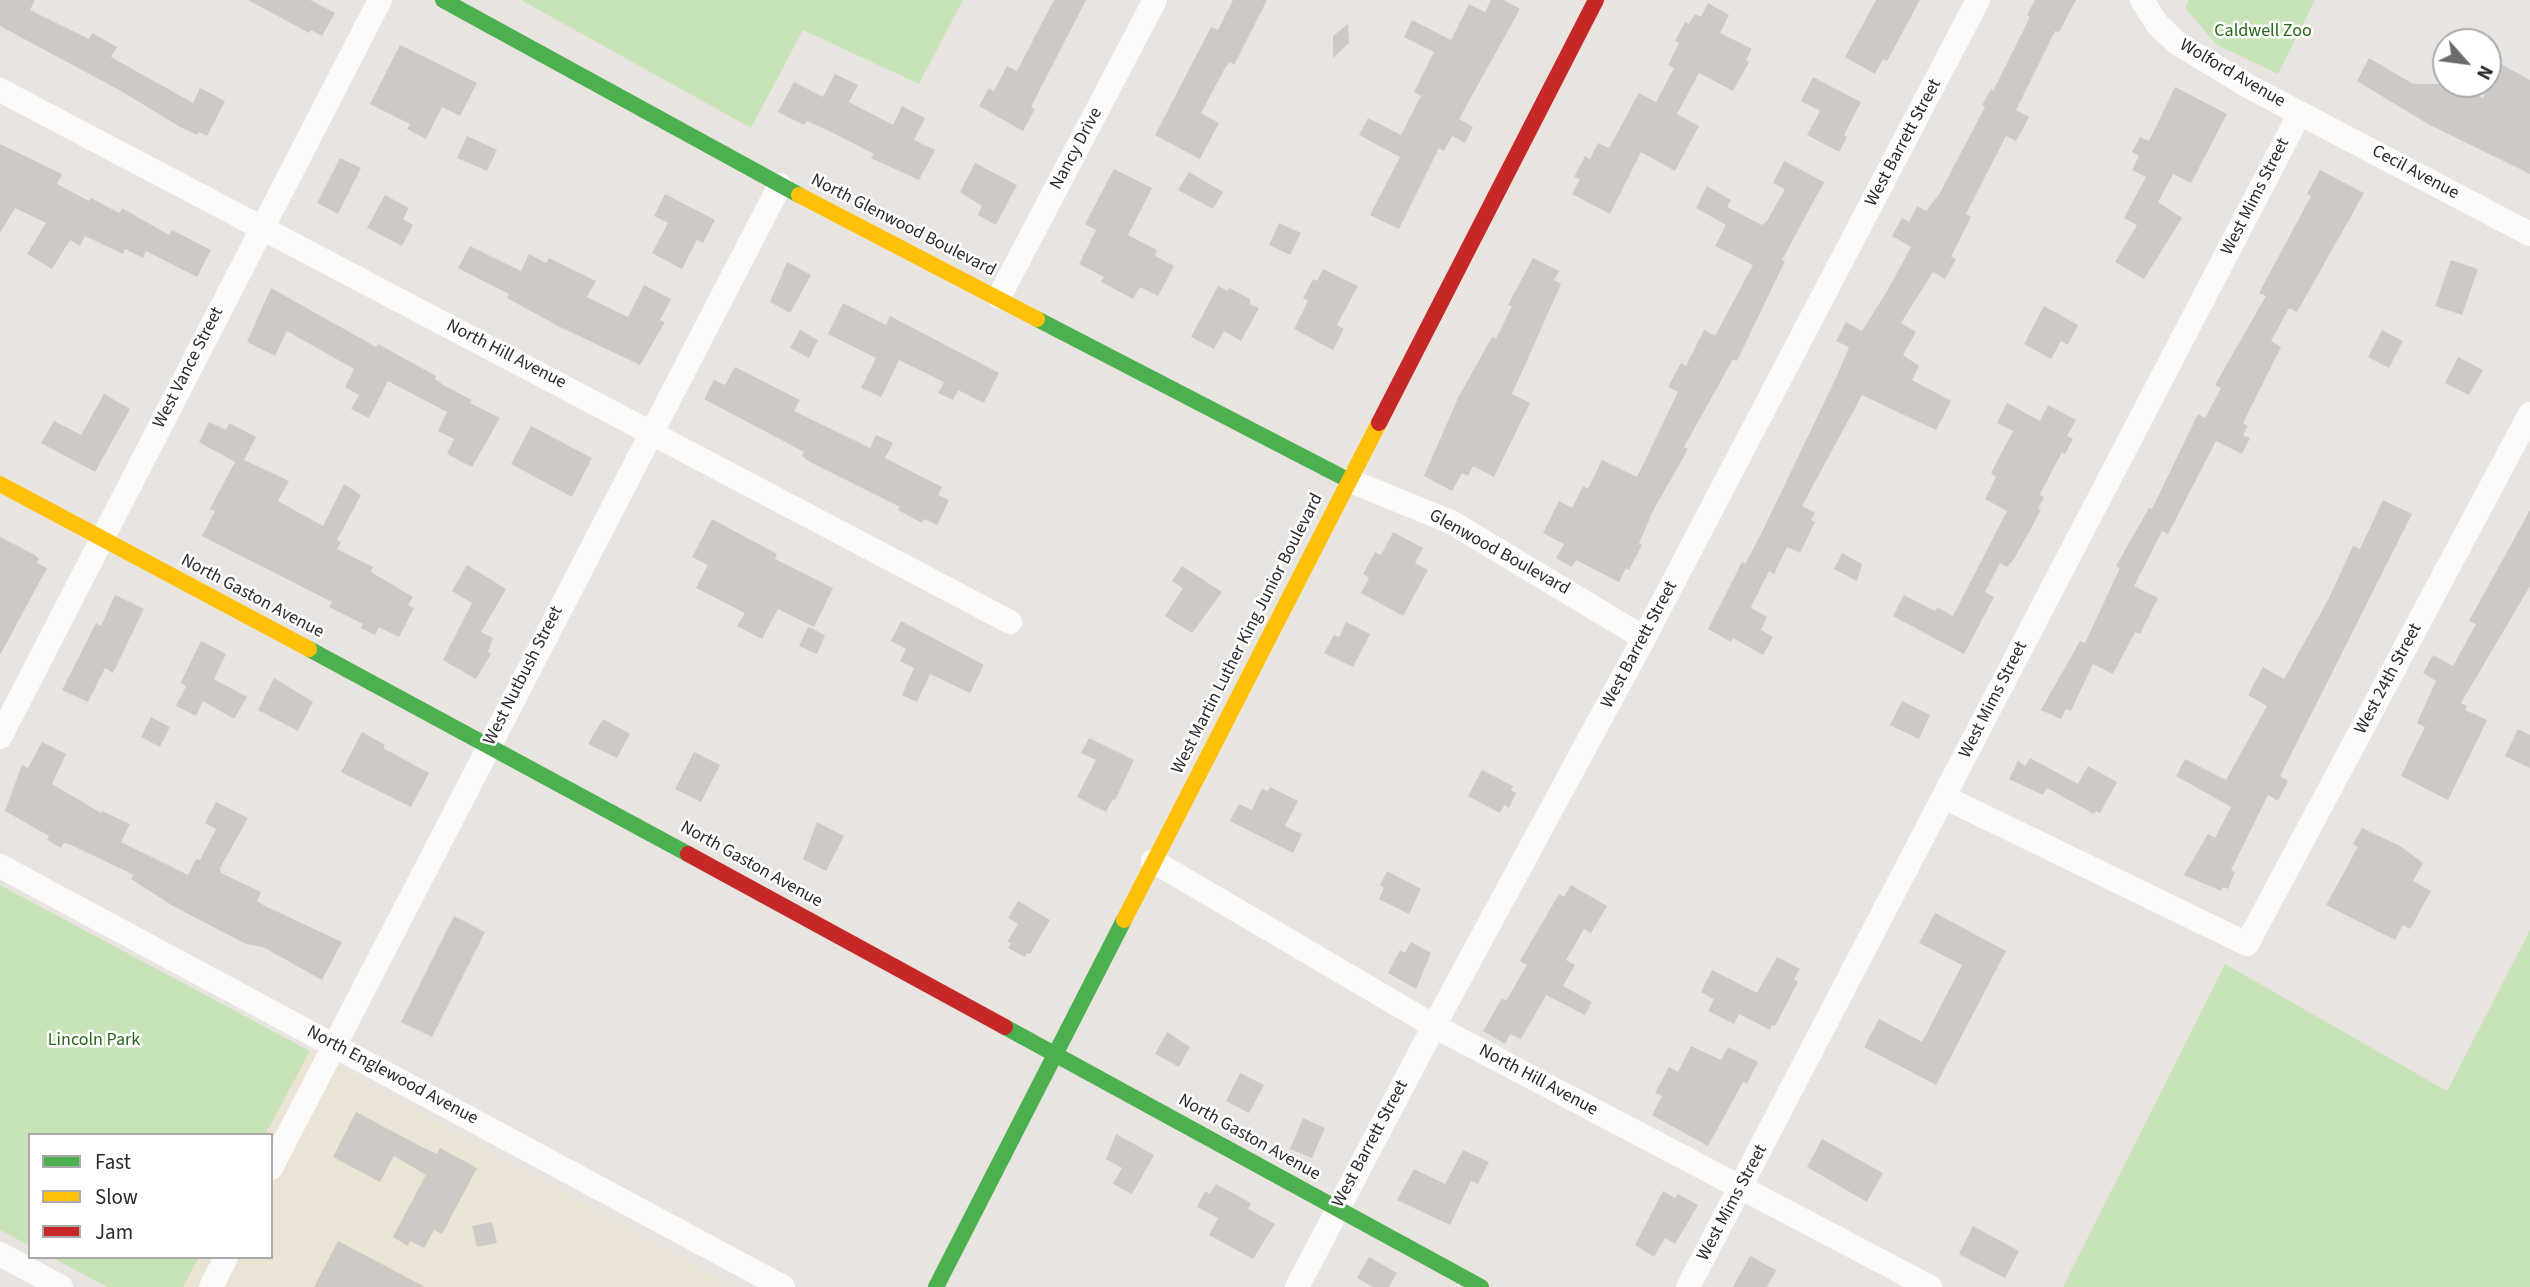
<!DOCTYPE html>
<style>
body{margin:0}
#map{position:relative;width:2530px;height:1287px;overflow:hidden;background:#e8e4df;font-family:"Source Sans 3",sans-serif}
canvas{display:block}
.legend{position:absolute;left:28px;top:1133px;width:245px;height:126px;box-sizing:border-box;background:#fff;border:2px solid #aaa;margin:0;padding:9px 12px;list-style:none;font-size:21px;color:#2a2a2a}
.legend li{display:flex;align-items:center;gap:14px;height:35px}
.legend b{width:35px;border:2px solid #aaa}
.north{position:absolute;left:2432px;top:28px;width:70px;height:70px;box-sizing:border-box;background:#fff;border:2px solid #aaa;border-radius:50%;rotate:118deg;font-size:19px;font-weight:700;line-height:28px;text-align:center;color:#2a2a2a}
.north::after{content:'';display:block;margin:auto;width:24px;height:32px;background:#6c6b69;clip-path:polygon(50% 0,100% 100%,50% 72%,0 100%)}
</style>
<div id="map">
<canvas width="2530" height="1287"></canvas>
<ul class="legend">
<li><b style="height:9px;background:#4caf50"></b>Fast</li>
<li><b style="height:9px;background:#ffc107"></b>Slow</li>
<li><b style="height:9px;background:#c62828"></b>Jam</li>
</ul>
<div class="north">N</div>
</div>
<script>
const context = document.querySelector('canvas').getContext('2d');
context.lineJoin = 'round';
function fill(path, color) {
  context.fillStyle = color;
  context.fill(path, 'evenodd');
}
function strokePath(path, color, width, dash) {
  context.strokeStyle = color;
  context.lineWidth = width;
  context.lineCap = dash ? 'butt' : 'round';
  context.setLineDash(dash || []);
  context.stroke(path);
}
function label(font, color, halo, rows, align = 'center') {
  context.font = font + ' "Source Sans 3",sans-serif';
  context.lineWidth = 5;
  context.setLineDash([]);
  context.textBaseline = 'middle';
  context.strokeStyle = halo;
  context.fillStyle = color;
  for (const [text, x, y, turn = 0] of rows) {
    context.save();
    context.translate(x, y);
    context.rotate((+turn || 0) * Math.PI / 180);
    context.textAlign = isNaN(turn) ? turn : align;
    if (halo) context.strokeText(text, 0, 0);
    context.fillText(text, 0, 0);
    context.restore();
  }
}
const education = new Path2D(`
 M310,1051L732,1287H183L199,1257H271V1135H265Z`);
const green = new Path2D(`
 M521,0H963L919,84L803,30L751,128Z
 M2189,0H2315L2278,74L2217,45L2185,8Z
 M0,885L310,1051L265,1135H30V1246L0,1230Z
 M2530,930V1287H2063L2225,964L2447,1091Z
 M51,1257H199L183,1287H107Z`);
const building = new Path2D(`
 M0,0H35L30,10L89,39L92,33L117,47L111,57L193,103L200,88L225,101L207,136L199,132L197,135L180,127L121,91L0,26Z
 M248,0H310L335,13L322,36L311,30L309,33Z
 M1054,0H1086L1031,107L1035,109L1023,131L979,106L989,88L994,91L1007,66L1017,71Z
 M1233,0H1267L1234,65L1230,62L1225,68L1201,113L1219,123L1200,159L1155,135L1211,27L1218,30Z
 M1491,0H1504L1520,9L1459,119L1473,127L1465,143L1452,136L1444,151L1439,148L1399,229L1370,215L1400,157L1359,135L1368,118L1401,135L1421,96L1414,92L1434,52L1404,37L1412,20L1451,40L1469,4L1485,12Z
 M1876,0H1920L1887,61L1883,59L1875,74L1845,57Z
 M2035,0H2076L2059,32L2055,31L2016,110L2029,117L2016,141L2006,136L1966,214L1971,217L1951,257L1956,259L1945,279L1933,272L1901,323L1916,332L1903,355L1919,366L1912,380L1951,401L1936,430L1862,395L1802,506L1815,513L1811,520L1815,522L1800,553L1787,547L1774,574L1769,571L1752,605L1751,608L1767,617L1761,630L1773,637L1763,655L1733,638L1731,642L1708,629L1742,562L1745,564L1761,534L1836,378L1849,347L1836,341L1846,322L1862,331L1889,288L1911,247L1892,236L1902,218L1909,222L1917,206L1926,211L1940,193L1985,107L1982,105L1991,89L1993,91L2030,17L2027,15Z
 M1708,3L1729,15L1720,33L1752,49L1746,60L1749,62L1733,91L1699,73L1677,114L1699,126L1675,171L1641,152L1610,214L1572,194L1580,179L1574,177L1585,156L1590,159L1598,143L1609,148L1639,93L1656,102L1674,68L1668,65L1679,43L1675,41L1685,22L1689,24L1695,14L1701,17Z
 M1348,24L1349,43L1333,58V36Z
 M400,45L477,83L460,116L442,107L426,139L407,129L410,124L370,104Z
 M2369,58L2413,84H2456L2483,98L2501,64L2530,80V174L2428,124L2357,81Z
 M835,74L858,85L849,102L893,125L902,106L925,118L914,140L935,150L919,180L871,158L874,154L833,133L807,121L804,125L778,112L794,82L823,97Z
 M1813,77L1861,102L1844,135L1847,137L1839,152L1807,135L1820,111L1801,101Z
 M2175,87L2227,114L2191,183L2173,174L2158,202L2182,218L2144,279L2115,262L2137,225L2124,218L2146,177L2132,170L2139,156L2132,152L2140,137L2149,141Z
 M467,136L497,150L487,171L457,158Z
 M0,144L62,174L57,184L89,201L91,198L119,213L122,208L169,235L172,230L211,250L197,277L146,251L143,258L125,249L123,254L85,236L80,246L70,240L52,269L27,254L46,223L15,208L0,233Z
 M340,158L361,168L338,214L317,203Z
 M1784,161L1824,182L1782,260L1785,261L1737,361L1733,359L1684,447L1688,449L1654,509L1639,543L1642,545L1629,570L1626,568L1619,582L1576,560L1572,567L1556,558L1564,544L1543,533L1559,501L1572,508L1583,486L1588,489L1602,460L1637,477L1678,392L1668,387L1681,363L1686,366L1704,330L1715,336L1753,265L1715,246L1726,225L1696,208L1707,186L1731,200L1727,207L1762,225L1767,221L1785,189L1773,183Z
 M975,163L1017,185L996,225L978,215L982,206L960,192Z
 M1114,169L1152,188L1128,235L1157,250L1155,256L1174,266L1158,296L1140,287L1133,299L1101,282L1104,277L1079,264L1096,230L1085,224Z
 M2320,170L2364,193L2297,312L2289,308L2271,341L2281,347L2243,423L2248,426L2243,435L2250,438L2242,454L2216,441L2168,534L2162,531L2134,586L2158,598L2140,634L2135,632L2113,674L2093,664L2071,711L2066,709L2061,719L2041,710L2080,641L2085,643L2120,568L2116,566L2149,508L2152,509L2198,414L2205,418L2221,388L2215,385L2266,296L2259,293L2311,196L2307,194Z
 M1189,172L1223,192L1213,209L1178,190Z
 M665,194L715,220L703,243L697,240L682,269L652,253L668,223L654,216Z
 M385,195L409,208L403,219L413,225L402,246L367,228Z
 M1279,223L1301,233L1290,255L1269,245Z
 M470,246L521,271L529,254L546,263L549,258L596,281L587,297L628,317L644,285L671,299L660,320L665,322L640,365L558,326L507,298L509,294L458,268Z
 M1533,258L1559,271L1554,280L1561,284L1512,394L1530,403L1494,477L1473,466L1468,476L1462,473L1452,491L1424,476L1459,396L1492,337L1496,339L1512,306L1508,305Z
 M2451,260L2478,269L2462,315L2435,306Z
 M787,262L811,275L790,313L770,302Z
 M1323,269L1358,286L1337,325L1344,329L1333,350L1294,329L1308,301L1303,298L1313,279L1317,281Z
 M1218,286L1228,291L1229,288L1250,299V304L1259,308L1241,341L1224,331L1214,349L1191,337Z
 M271,288L376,347L378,344L436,376L435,379L445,386L472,400L470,403L500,418L472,467L447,454L454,439L438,431L447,412L388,381L369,418L351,409L359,395L345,387L354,369L287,331L275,356L247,342Z
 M843,303L886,325L890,316L999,373L984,403L958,390L953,400L938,393L944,382L899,360L881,397L861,388L876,358L828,334Z
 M2044,306L2078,325L2068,345L2061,341L2051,359L2024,344Z
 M800,330L818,340L809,358L790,348Z
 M2382,330L2403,341L2389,368L2368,357Z
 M2458,357L2483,370L2469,395L2445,383Z
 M735,367L800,400L794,411L870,448L876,435L893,443L885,458L942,487L938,495L949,500L937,525L924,519L922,523L898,510L900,507L810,462L802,456L804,452L704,399L714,380L725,385Z
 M104,394L130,409L95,472L41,443L54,421L81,435Z
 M2007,403L2040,421L2048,405L2076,420L2067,436L2073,439L2065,454L2062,452L2040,494L2044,498L2038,508L2041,510L2014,559L2007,567L2000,563L1985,592L1994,597L1964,654L1893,616L1904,595L1935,611L1937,607L1953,616L2007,511L1985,499L1996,477L1991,473L2013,431L1997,423Z
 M209,422L226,430L229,423L256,437L244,460L289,481L278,501L323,526L344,484L361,495L337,540L341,542L337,549L373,567L371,572L413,597L408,605L414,608L399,637L379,627L375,635L361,628L363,624L329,607L332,602L202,536L215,511L210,509L235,462L199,442Z
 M531,426L592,458L572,497L511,464Z
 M2383,500L2412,514L2280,776L2288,781L2278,801L2268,795L2231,870L2235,872L2228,889L2223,887L2221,891L2184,875L2208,834L2215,838L2231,807L2176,776L2185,759L2226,780L2267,706L2248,695L2263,667L2284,679L2329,598L2353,546L2360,549Z
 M2530,510V586L2461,703L2467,706L2465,710L2487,720L2448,800L2401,776L2425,727L2417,723L2436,681L2423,673L2433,655L2453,666L2476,624L2469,621Z
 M712,519L777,554L775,559L833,588L814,627L778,609L762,639L737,626L745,613L696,588L708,565L692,557Z
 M1393,532L1423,548L1415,563L1428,570L1403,616L1361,593L1369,578L1363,574L1375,552L1381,555Z
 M0,537L35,555L39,559L37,563L47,568L0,655Z
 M1842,553L1862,564L1857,581L1834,569Z
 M467,565L506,589L481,632L493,638L488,652L491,654L476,679L443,660L472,603L452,591Z
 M1182,566L1222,592L1192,633L1165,616L1183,588L1172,581Z
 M115,595L144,609L113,673L105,668L88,702L62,690L96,623L101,626Z
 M901,621L984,665L970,693L930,674L917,702L902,695L914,668L900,661L906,649L891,641Z
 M1346,622L1370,634L1353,667L1324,653L1334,635L1339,637Z
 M808,627L825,635L817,654L799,646Z
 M201,641L226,654L214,679L247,697L234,719L203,701L196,716L176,706L186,687L181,682Z
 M274,678L313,702L298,731L258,710Z
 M1902,701L1930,715L1919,739L1890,725Z
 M151,717L170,727L160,747L141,737Z
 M603,719L630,734L617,758L588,744Z
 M2518,729L2530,735V768L2505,756Z
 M362,732L385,745L383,748L429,773L411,807L341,772Z
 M1089,738L1134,760L1115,800L1113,799L1106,812L1077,797L1096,760L1081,753Z
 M42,742L66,754L52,784L101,813L102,811L130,824L121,842L188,875L196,859L200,860L216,829L205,823L216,802L248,818L220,868L221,873L261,892L257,901L265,906L342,942L322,980L263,947L246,944L173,906L131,879L134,875L69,844L64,843L61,848L47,840L49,836L5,811L22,765L28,768Z
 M694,752L720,765L701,802L675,789Z
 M2030,758L2078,784L2088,766L2117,782L2100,813L2096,811L2094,814L2047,788L2043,795L2009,779L2018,761L2025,766Z
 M1482,770L1513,786L1511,790L1516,793L1509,808L1504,805L1500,813L1468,796Z
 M1270,787L1298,801L1285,826L1302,834L1293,853L1230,821L1239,804L1252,810L1262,789L1268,791Z
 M817,822L844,836L826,871L803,859Z
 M2362,828L2400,846L2423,863L2413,881L2431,891L2410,929L2403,925L2395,940L2326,905L2358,847L2353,844Z
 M1387,871L1421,889L1409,914L1379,899L1384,888L1380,885Z
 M1571,885L1607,906L1591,933L1584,929L1566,960L1575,965L1563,986L1592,1002L1585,1015L1546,995L1521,1039L1510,1034L1505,1044L1483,1031L1502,998L1506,1001L1527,965L1520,961L1559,894L1564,897Z
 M1018,901L1050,920L1030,954L1027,953L1025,957L1008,948L1011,943L1007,942L1018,924L1008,918Z
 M1935,913L2006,951L1936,1085L1864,1047L1879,1019L1922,1042L1962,965L1919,943Z
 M454,916L485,932L432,1037L401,1022Z
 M1411,942L1431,953L1416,989L1388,973L1400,950L1405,953Z
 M1777,957L1800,969L1794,979L1798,982L1775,1026L1772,1025L1770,1030L1739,1014L1734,1024L1708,1011L1714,999L1701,992L1712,970L1757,993Z
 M1167,1032L1190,1047L1179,1067L1155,1054Z
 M1691,1046L1721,1060L1728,1047L1758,1062L1747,1084L1743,1082L1708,1146L1652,1115L1662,1096L1655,1093L1669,1067L1678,1072Z
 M1240,1073L1264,1085L1249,1113L1226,1101Z
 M356,1112L422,1147L437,1154L440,1148L477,1168L442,1234L434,1230L424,1248L410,1241L408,1246L393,1237L426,1175L394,1156L380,1182L333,1157Z
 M1303,1118L1325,1128L1312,1158L1290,1149Z
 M1116,1134L1154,1155L1132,1194L1113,1184L1122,1168L1106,1159Z
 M1822,1139L1883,1173L1867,1202L1807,1167Z
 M1463,1150L1489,1162L1478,1184L1471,1181L1450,1225L1397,1200L1414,1169L1445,1184Z
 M1216,1184L1251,1203L1248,1209L1275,1224L1253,1259L1209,1235L1218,1218L1197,1207L1205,1191L1210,1194Z
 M1663,1191L1675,1198L1678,1194L1698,1205L1675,1244L1665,1238L1654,1257L1635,1245Z
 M492,1222L497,1243L477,1247L472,1226Z
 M1973,1226L2019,1251L2005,1278L1959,1254Z
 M338,1241L395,1271L425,1287H314Z
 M1750,1256L1776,1270L1767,1287H1733Z
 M1369,1257L1397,1273L1389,1287H1373L1357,1278Z`);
const street = new Path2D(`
 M2142,0L2157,24L2177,43L2248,86L2530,234
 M0,90C336,269 675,442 1010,622
 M999,297L1155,0
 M1348,480L1451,522L1644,638
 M0,737L380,0
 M1944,797L2247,944L2530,414
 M1153,861L1434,1026L1930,1287
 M0,866L783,1287
 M271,1168L780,185
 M0,1254L61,1287
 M211,1287L226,1257
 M1297,1287L1434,1026L1644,638L1978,0
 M1688,1287L2300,113`);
const fast = new Path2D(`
 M443,0L799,195
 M1037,319L1348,480
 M309,649L688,854
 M1005,1027L1481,1287
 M936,1287L1124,920`);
const slow = new Path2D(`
 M799,195L1037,319
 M0,484L309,649
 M1124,920L1379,423`);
const jam = new Path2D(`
 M1379,423L1596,0
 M688,854L1005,1027`);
const parkNames = [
 ["Caldwell Zoo",2263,32],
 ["Lincoln Park",94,1041]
];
const streetNames = [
 ["Wolford Avenue",2232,74,30],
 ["West Barrett Street",1904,143,-62],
 ["Nancy Drive",1077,149,-62],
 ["Cecil Avenue",2415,173,28],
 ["West Mims Street",2256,197,-63],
 ["North Glenwood Boulevard",903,226,27],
 ["North Hill Avenue",506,355,27],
 ["West Vance Street",189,368,-63],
 ["Glenwood Boulevard",1499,553,29],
 ["North Gaston Avenue",252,597,28],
 ["West Martin Luther King Junior Boulevard",1248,634,-63],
 ["West Barrett Street",1640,645,-62],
 ["West Nutbush Street",524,676,-63],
 ["West 24th Street",2389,679,-62],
 ["West Mims Street",1994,700,-63],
 ["North Gaston Avenue",751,865,29],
 ["North Englewood Avenue",392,1076,28],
 ["North Hill Avenue",1538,1081,28],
 ["North Gaston Avenue",1249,1138,29],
 ["West Barrett Street",1371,1144,-62],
 ["West Mims Street",1733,1203,-62]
];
fill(education, '#ebe3d4');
fill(green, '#c9e3b8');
fill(building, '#cdcac6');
strokePath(street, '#fcfbfa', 24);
strokePath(fast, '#4caf50', 16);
strokePath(slow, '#ffc107', 16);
strokePath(jam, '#c62828', 16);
label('18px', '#28661a', '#fff', parkNames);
label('18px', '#2a2a2a', '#fff', streetNames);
</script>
